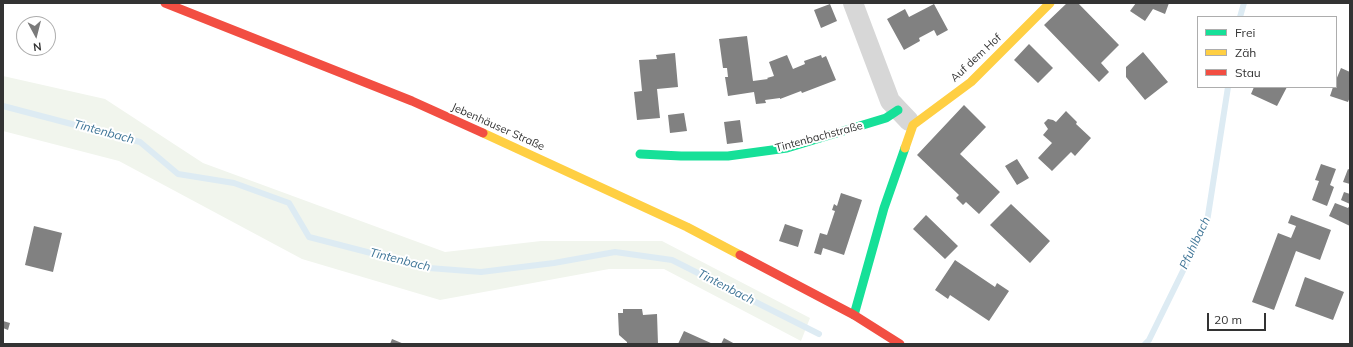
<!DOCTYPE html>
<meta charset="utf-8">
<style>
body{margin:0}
#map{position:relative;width:1353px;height:347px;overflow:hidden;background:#fff;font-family:Mulish,sans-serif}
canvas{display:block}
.frame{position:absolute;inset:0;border:4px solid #333;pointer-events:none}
.legend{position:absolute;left:1197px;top:16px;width:140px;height:72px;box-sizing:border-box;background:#fff;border:1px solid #adadad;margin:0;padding:5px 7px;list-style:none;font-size:12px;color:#333}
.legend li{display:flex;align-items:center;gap:8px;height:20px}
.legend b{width:20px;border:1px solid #adadad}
.north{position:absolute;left:16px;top:16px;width:40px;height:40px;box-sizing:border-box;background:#fff;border:1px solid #adadad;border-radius:50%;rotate:173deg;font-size:11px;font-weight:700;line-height:16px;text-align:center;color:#333}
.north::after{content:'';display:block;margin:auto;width:14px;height:18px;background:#7a7a7a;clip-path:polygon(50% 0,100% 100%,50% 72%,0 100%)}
.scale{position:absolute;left:1207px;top:313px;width:59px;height:18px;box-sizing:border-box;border:2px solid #333;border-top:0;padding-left:5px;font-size:12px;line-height:14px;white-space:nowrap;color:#333;-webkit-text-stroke:3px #fff;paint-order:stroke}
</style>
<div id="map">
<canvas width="1353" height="347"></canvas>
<div class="frame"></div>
<ul class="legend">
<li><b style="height:5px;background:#16e098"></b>Frei</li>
<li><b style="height:5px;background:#ffcf43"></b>Zäh</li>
<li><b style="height:5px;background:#f24e42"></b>Stau</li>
</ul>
<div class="north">N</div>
<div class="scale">20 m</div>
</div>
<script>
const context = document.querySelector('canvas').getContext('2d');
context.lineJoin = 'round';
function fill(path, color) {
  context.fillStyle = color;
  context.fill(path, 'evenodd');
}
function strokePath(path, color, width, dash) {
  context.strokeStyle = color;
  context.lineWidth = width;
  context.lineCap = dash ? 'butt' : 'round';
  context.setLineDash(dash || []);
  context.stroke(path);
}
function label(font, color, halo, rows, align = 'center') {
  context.font = font + ' Mulish,sans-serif';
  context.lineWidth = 4;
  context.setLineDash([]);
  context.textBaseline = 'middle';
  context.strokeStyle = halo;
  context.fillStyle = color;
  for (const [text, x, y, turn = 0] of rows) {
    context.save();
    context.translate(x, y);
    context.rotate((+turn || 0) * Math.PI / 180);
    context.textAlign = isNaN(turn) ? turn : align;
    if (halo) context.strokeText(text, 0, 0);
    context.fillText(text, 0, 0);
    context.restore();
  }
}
const green = new Path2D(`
 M3,76L105,99L203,163L445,252L541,241H662L810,318L801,341L664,269H609L440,300L302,259L119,161L3,131Z`);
const stream = new Path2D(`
 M1240,17L1244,3
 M3,106L140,142L178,174L234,183L289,203L309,237L429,268L481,272L554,263L615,252L672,260L819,334
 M1145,344L1149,340L1207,222L1228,87`);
const building = new Path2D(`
 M1067,3H1078L1119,45L1101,63L1109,72L1099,82L1044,25Z
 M1136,3H1169L1165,14L1153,9L1145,21L1130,11Z
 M830,4L837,21L821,28L814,10Z
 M934,4L948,30L937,36L934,30L919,38L920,41L904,50L887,19L905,9L909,17Z
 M747,36L753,81L768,79L767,78L774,76L769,62L787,55L793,69L805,64L804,61L821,55L822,58L826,56L836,80L802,93L801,91L780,99V98L765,100L766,103L756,104L754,92L728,96L725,77H728L727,68H723L719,39Z
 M1029,44L1053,68L1038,83L1014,60Z
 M1143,52L1168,82L1145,100L1126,77V67Z
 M675,53L678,87L657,89L660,118L637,120L634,92L642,91L639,60L657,59L656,55Z
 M1341,68L1350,72V97L1348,102L1330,96L1333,87H1336V80Z
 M1254,87H1287L1277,106L1251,94Z
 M964,105L986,127L960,154L1000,192L979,214L966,202L963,205L956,198L959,195L917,155Z
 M1066,111L1077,122L1076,124L1091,138L1075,156L1071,152L1052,171L1038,158L1052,143L1043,135L1048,129L1044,123L1048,119L1053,120L1056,122Z
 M684,113L687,131L670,133L668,115Z
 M740,120L743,142L727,144L724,122Z
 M1017,159L1029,178L1017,185L1005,166Z
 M1321,164L1336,169L1330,185L1334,187L1327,206L1312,200L1319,181L1315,180Z
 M1348,169L1350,170V184L1343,182Z
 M1344,192L1350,194V204L1341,200Z
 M841,193L862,200L844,255L823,248L821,255L814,253L820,233L827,235L835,211L832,210L834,204L837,206Z
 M1335,203L1348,208L1350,205V226L1329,216Z
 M1011,204L1050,241L1030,263L990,225Z
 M926,215L958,246L945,259L913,229Z
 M1291,215L1331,230L1320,260L1296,251L1274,310L1252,302L1278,233L1291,238L1296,226L1288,223Z
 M785,224L803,230L798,247L779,241Z
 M34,226L62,233L53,272L25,265Z
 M955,260L995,287L997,283L1009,291L989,321L950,295L948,299L935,290Z
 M1305,277L1344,292L1333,320L1295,306Z
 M623,309H642L643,315L657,314L658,344H627V342L619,335L618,313H623Z
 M3,321L10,323L8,330L3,328Z
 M684,331L713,344H678Z
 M724,338L735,344H721Z
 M392,339L404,344H390Z`);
const street = new Path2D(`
 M853,3L890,101L909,121`);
const fast = new Path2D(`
 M640,154L681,156H728L787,148L886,118L898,110
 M854,315L884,208L905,148`);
const slow = new Path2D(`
 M483,133L687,227L740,255
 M905,148L913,125L971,82L1050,3`);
const jam = new Path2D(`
 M165,3L412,101L483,133
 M740,255L854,315L900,344`);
const streetNames = [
 ["Auf dem Hof",976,58,-43],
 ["Jebenhäuser Straße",498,127,24],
 ["Tintenbachstraße",819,137,-15]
];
const waterNames = [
 ["Tintenbach",104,132,15],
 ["Pfuhlbach",1195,243,-65],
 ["Tintenbach",400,260,14],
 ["Tintenbach",726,287,27]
];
fill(green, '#f1f5ed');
strokePath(stream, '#ddebf3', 6);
fill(building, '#818181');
strokePath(street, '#d7d7d7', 20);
strokePath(fast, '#16e098', 9);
strokePath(slow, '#ffcf43', 9);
strokePath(jam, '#f24e42', 9);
label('11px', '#333', '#fff', streetNames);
label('italic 12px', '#3f7597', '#fff', waterNames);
</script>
